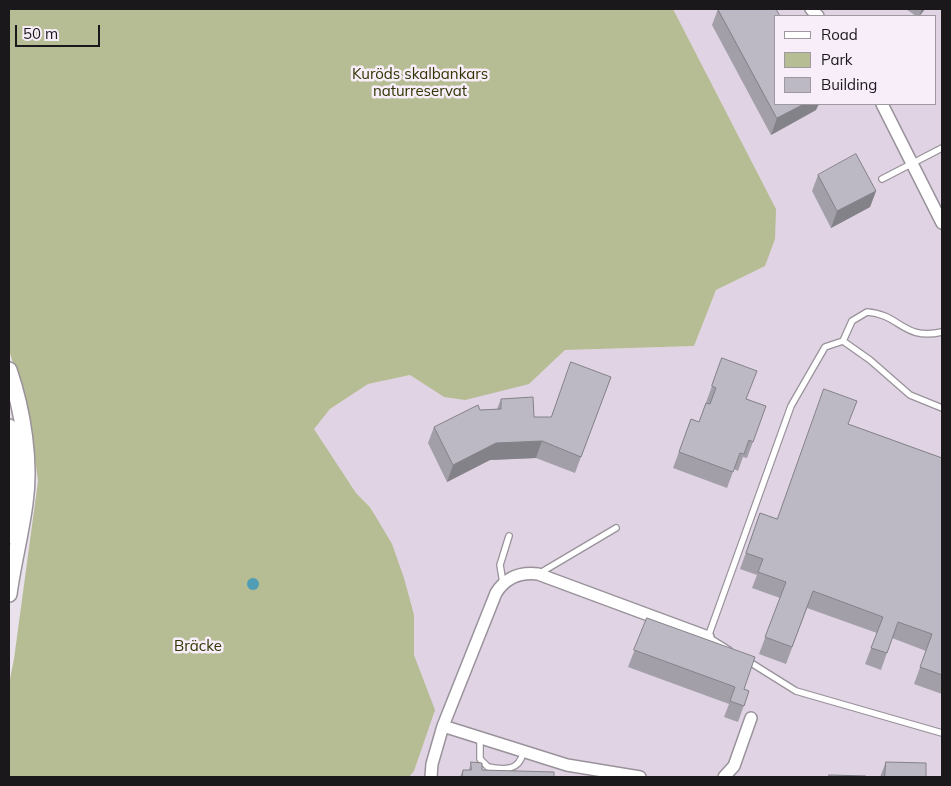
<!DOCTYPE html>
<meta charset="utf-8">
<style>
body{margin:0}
#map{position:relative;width:951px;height:786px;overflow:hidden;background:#e9e1eb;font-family:Mulish,sans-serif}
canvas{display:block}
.frame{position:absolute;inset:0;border:10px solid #1b181c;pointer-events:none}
.legend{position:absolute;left:774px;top:15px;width:162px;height:90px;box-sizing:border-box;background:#f7eef9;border:1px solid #9f98a1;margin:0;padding:6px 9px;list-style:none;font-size:15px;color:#1b181c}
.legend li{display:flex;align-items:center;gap:10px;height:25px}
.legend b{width:25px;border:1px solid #9f98a1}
.scale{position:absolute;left:15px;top:25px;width:85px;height:22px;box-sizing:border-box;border:2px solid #1b181c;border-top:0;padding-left:6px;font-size:15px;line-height:18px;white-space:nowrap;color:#1b181c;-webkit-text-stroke:4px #f7eef9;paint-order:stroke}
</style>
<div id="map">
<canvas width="951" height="786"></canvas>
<div class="frame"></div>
<ul class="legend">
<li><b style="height:6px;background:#fff"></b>Road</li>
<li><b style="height:14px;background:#b6bc93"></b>Park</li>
<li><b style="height:14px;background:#bcb9c4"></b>Building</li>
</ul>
<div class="scale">50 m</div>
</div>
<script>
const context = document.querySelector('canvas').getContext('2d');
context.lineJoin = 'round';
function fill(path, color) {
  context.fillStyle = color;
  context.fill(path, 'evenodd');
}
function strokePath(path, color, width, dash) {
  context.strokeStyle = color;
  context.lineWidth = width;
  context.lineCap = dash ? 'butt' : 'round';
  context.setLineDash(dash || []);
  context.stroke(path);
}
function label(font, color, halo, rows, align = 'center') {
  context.font = font + ' Mulish,sans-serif';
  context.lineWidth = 5;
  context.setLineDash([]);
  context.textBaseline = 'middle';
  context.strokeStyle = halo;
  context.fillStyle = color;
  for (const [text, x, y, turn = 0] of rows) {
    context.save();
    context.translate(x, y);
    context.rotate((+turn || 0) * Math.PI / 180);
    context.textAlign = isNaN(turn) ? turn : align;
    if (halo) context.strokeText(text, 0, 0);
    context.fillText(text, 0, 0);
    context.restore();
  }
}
const built = new Path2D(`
 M673,9H942V777H409L414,771L434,710L414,655V615L371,507L356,493L314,429L330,409L368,384L410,375L444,397L529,384L565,350L694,346L716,290L765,266L776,209ZM775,16H935V104H775Z`);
const green = new Path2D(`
 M9,9H673L776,209L775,239L765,266L716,290L694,346L565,350L529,384L465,400L444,397L410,375L368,384L330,409L314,429L356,493L370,507L392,544L404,578L414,615V655L435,710L414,771L409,777H9V684L14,659L38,481L29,416L9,350Z`);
const water = new Path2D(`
 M247 584a6 6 0 1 1 12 0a6 6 0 1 1-12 0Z`);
const lane = new Path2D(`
 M882,179L942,148
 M843,341L852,321L867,312C900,314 903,341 942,332
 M540,573L616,528
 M503,583L500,565L509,536
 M729,650L708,637L791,406L825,347L843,341L870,360L910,395L942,408
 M748,661L796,691L942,733
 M480,738V759L488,767C504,770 519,771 523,753`);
const street = new Path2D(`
 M811,9L818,16
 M882,104L942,223
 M443,726L567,765L640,777
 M431,777L432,764L443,726L496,593C506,577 520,572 538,574L708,637
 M724,777L734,766L751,718`);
const secondary = new Path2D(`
 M9,370C23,411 31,461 25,503C21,534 13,564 9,594
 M9,427L12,462V536`);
const wall = new Path2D(`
 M718,9L816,110L771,135L712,25Z
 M906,9H925L920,16H916Z
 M818,175L876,191L870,207L831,228L812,191Z
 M722,358L747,399L766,406L747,458L743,457L738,471L734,469L727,488L673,468L691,419L699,422Z
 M611,377L575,473L536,458L490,460L447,482L428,443L434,427L480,410L497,409L501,399L534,417H551Z
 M848,424L942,458V694L914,684L926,651L892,638L881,670L865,664L877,633L807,608L786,664L759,654L780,598L752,588L757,575L740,569L760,513L777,519Z
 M647,618L744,689L749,691L738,722L724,717L729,704L628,667Z
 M471,762L482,770L554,777H460L463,770H469Z
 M886,762L926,777H880Z`);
const shadedWall = new Path2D(`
 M922,9H925L919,16Z
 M804,104H819L816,110L771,135L777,118Z
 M876,191L870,207L831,228L837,211Z
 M542,441L536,458L490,460L447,482L453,465L496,443Z`);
const building = new Path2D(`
 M718,9H776L780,16H775V104H804L777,118Z
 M856,154L876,191L837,211L818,175Z
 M722,358L757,371L746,399L766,406L753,442L749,440L744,454L740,453L733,472L679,452L691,419L699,422L706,403L710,404L716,388L712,386Z
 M571,362L611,377L581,457L542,441L496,443L453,465L434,427L478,405L480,410L501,409V399L533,397L534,417H551Z
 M824,389L857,401L848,424L942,458V675L920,667L932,634L898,622L887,653L871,648L883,617L813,591L792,647L765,637L786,582L758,572L763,559L746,553L760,513L777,519Z
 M647,618L755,657L744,689L749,691L744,706L730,701L735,687L634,650Z
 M471,762L482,763V770L554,772V777H462L463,770H471Z
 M886,762L926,763V777H885Z
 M829,775L866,776V777H829Z`);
const parkNames = [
 ["Kuröds skalbankars",420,74],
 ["naturreservat",420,91],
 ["Bräcke",198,646]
];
fill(built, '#e0d3e3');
fill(green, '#b6bc93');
fill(water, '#4f9eb5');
strokePath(lane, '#99929b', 8);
strokePath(street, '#99929b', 14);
strokePath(secondary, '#99929b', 18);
strokePath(lane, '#fff', 5.5);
strokePath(street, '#fff', 11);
strokePath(secondary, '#fff', 15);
fill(wall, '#a29fa9');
fill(shadedWall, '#848289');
fill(building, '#bcb9c4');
strokePath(building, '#848289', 1);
label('15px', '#313402', '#f7eef9', parkNames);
</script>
